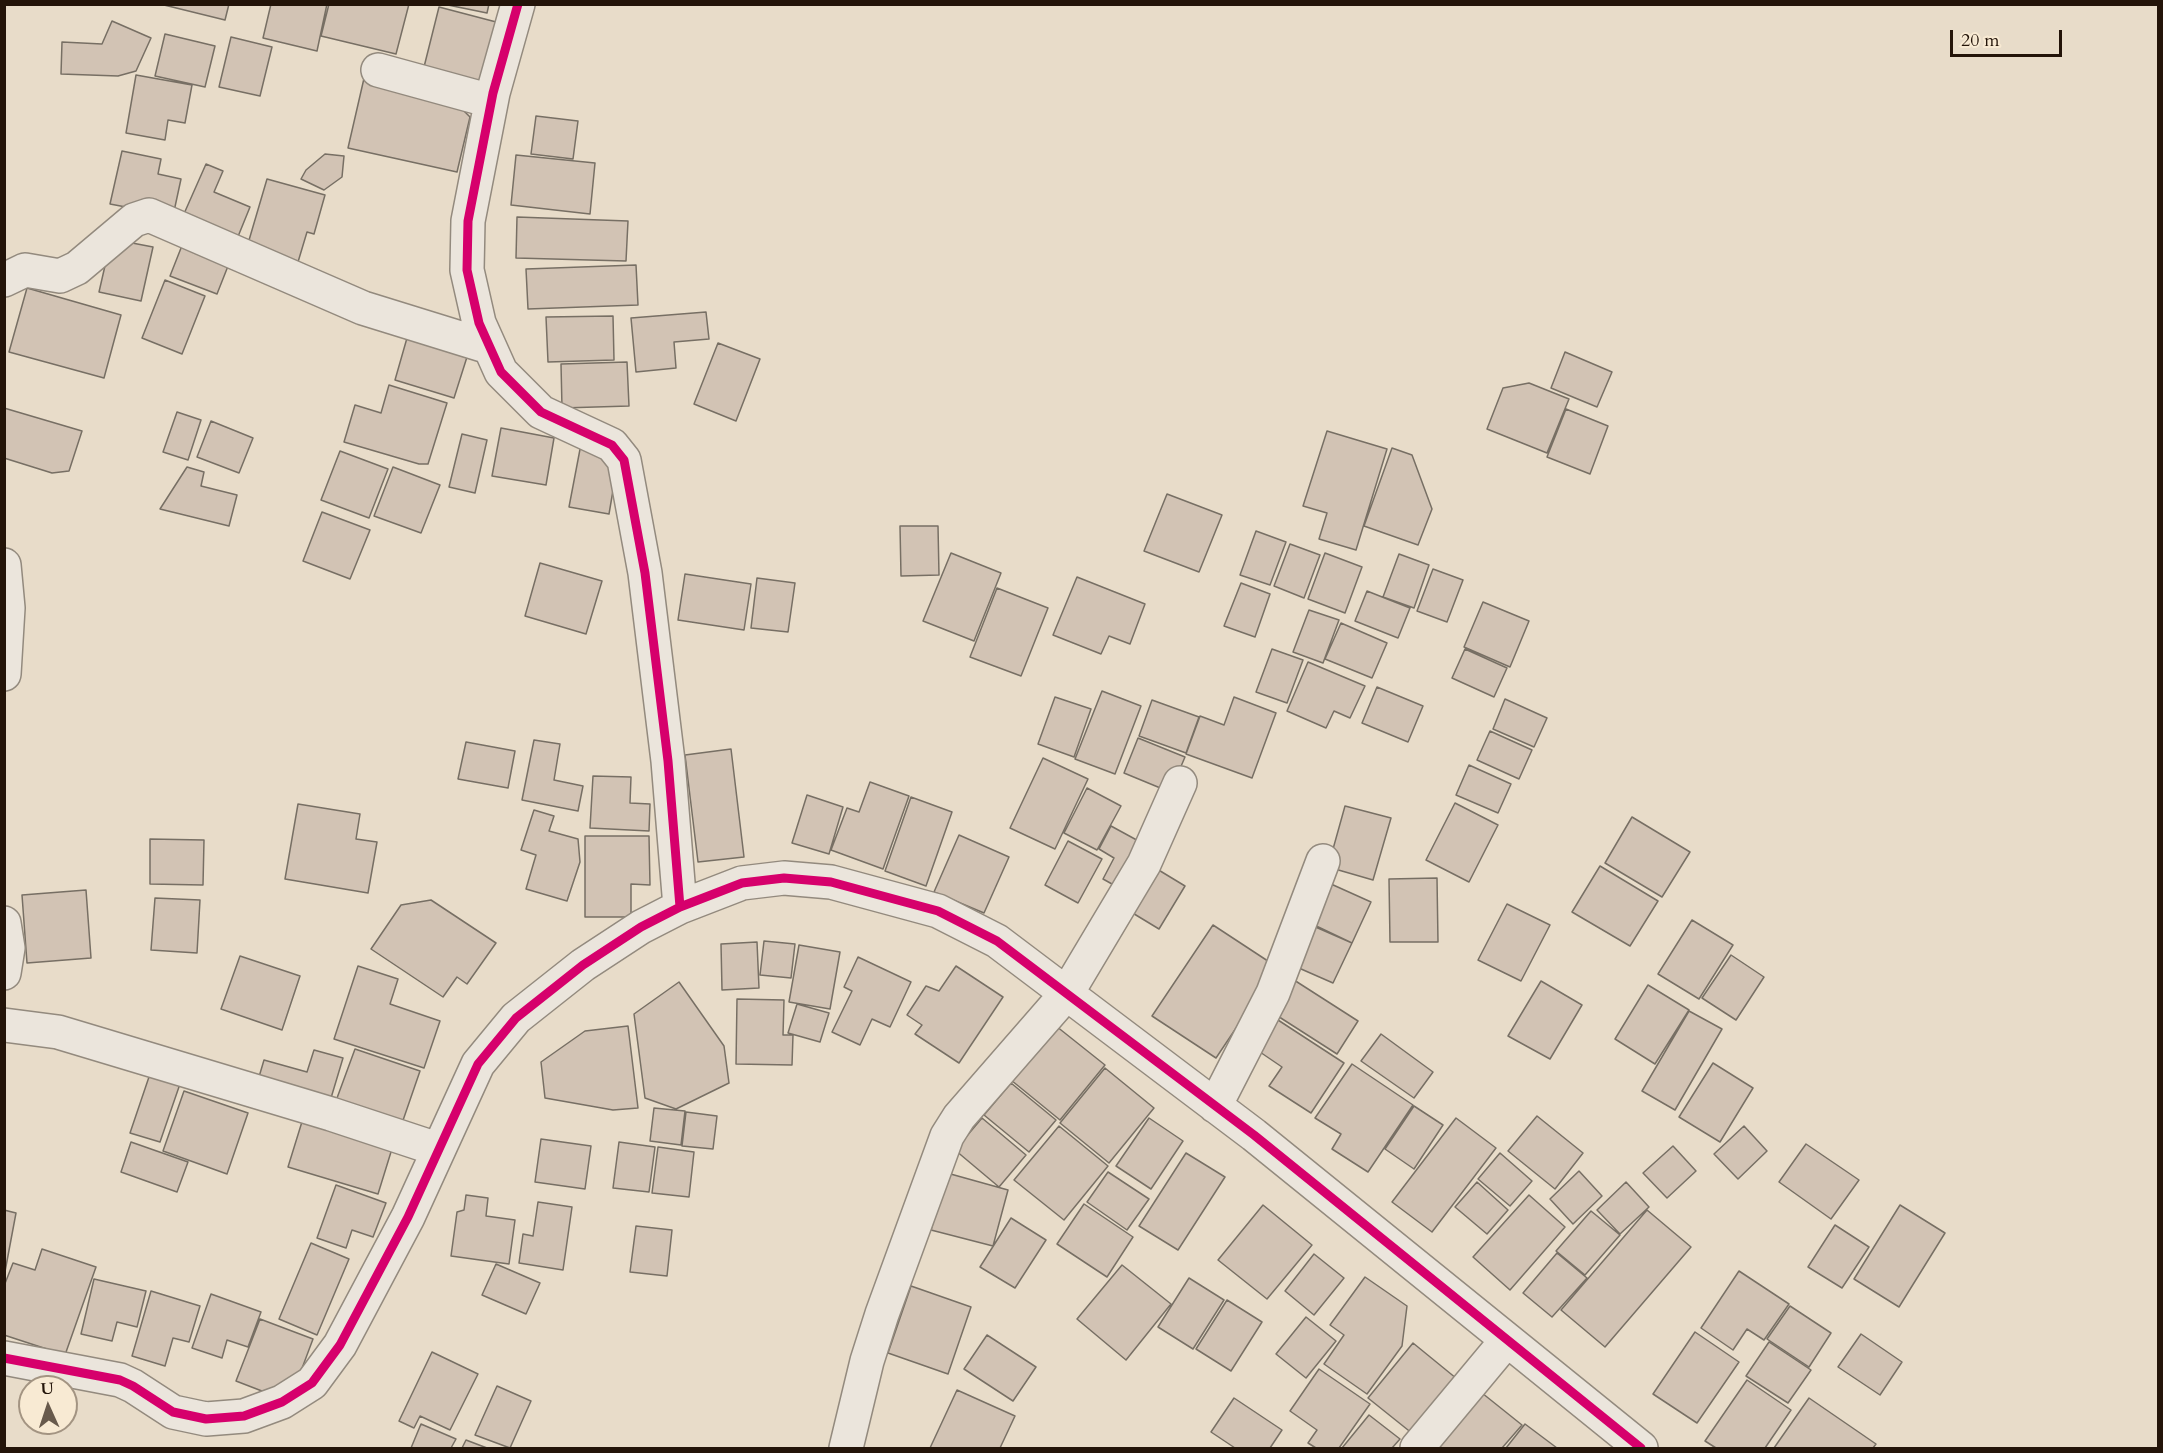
<!DOCTYPE html>
<style>
body{margin:0}
#map{position:relative;width:2163px;height:1453px;overflow:hidden;background:#e8dcc9;font-family:Cardo,serif}
canvas{display:block}
.frame{position:absolute;inset:0;border:6px solid #231409;pointer-events:none}
.north{position:absolute;left:18px;top:1375px;width:60px;height:60px;box-sizing:border-box;background:#f8ead3;border:2px solid #a39482;border-radius:50%;rotate:357deg;font-size:16px;font-weight:700;line-height:24px;text-align:center;color:#231409}
.north::after{content:'';display:block;margin:auto;width:21px;height:27px;background:#685a4c;clip-path:polygon(50% 0,100% 100%,50% 72%,0 100%)}
.scale{position:absolute;left:1950px;top:30px;width:112px;height:27px;box-sizing:border-box;border:3px solid #231409;border-top:0;padding-left:8px;font-size:18px;line-height:21px;white-space:nowrap;color:#231409;-webkit-text-stroke:4px #f8ead3;paint-order:stroke}
</style>
<div id="map">
<canvas width="2163" height="1453"></canvas>
<div class="frame"></div>
<div class="north">U</div>
<div class="scale">20 m</div>
</div>
<script>
const context = document.querySelector('canvas').getContext('2d');
context.lineJoin = 'round';
function fill(path, color) {
  context.fillStyle = color;
  context.fill(path, 'evenodd');
}
function strokePath(path, color, width, dash) {
  context.strokeStyle = color;
  context.lineWidth = width;
  context.lineCap = dash ? 'butt' : 'round';
  context.setLineDash(dash || []);
  context.stroke(path);
}
const building = new Path2D(`
 M160,4H229L225,20Z
 M271,4H327L317,51L263,38Z
 M329,4H409L396,54L321,36Z
 M443,4H489L487,13Z
 M439,7L500,23L482,95L421,79Z
 M112,21L151,38L136,71L118,76L61,74L62,42L102,44Z
 M165,34L215,46L205,87L155,76Z
 M231,37L272,47L260,96L219,87Z
 M365,74L445,92L470,117L457,172L348,148Z
 M136,75L192,85L185,123L168,120L165,140L126,133Z
 M536,116L578,121L573,159L531,154Z
 M122,151L161,159L158,174L181,179L173,216L110,204Z
 M325,154L344,156L342,177L324,190L301,179L306,170Z
 M516,155L595,163L590,214L511,205Z
 M206,164L223,171L214,192L250,207L237,239L183,216Z
 M267,179L325,195L314,234L307,232L298,262L247,247Z
 M517,217L628,221L626,261L516,258Z
 M127,242L153,247L141,301L99,292L107,257Z
 M183,243L230,261L217,294L170,276Z
 M636,265L638,305L528,309L526,269Z
 M165,280L205,296L182,354L142,338Z
 M27,288L121,315L104,378L9,352Z
 M706,312L709,339L674,342L676,368L636,372L631,318Z
 M613,316L614,360L548,362L546,317Z
 M407,338L467,357L454,398L395,380Z
 M718,343L760,359L736,421L694,404Z
 M1565,352L1612,372L1597,407L1551,388Z
 M627,362L629,406L562,408L561,364Z
 M1529,383L1569,399L1547,453L1487,429L1503,388Z
 M389,385L447,403L428,464H419L344,442L355,405L381,413Z
 M4,408L82,431L69,471L52,473L4,458Z
 M1566,409L1608,426L1590,474L1547,457Z
 M177,412L201,420L188,460L163,452Z
 M211,421L253,438L239,473L197,457Z
 M501,428L554,438L546,485L492,476Z
 M1327,431L1387,449L1356,550L1319,539L1327,513L1303,506Z
 M462,434L487,440L475,493L449,487Z
 M581,444L617,467L609,514L569,507Z
 M1392,448L1412,455L1432,509L1418,545L1364,526Z
 M340,451L388,469L369,518L321,500Z
 M187,467L204,472L201,486L237,495L229,526L160,509Z
 M393,467L440,485L421,533L374,516Z
 M1167,494L1222,515L1199,572L1144,551Z
 M322,512L370,530L350,579L303,561Z
 M900,526H938L939,575L901,576Z
 M1256,531L1286,542L1270,585L1240,575Z
 M1290,544L1320,555L1304,598L1274,586Z
 M951,553L1001,573L974,641L923,621Z
 M1325,553L1362,567L1345,613L1308,599Z
 M1399,554L1429,565L1414,608L1383,597Z
 M540,563L602,581L586,634L525,616Z
 M1433,569L1463,580L1447,622L1417,611Z
 M685,574L751,584L744,630L678,620Z
 M1077,577L1145,604L1130,644L1109,636L1101,654L1053,635Z
 M757,578L795,583L788,632L751,628Z
 M1241,583L1270,594L1255,637L1224,626Z
 M997,588L1048,608L1021,676L970,657Z
 M1367,591L1410,608L1398,638L1355,621Z
 M1483,602L1529,621L1510,667L1464,647Z
 M1309,610L1339,620L1323,663L1293,652Z
 M1341,623L1387,643L1372,678L1325,659Z
 M1272,649L1303,660L1287,703L1256,692Z
 M1465,649L1507,668L1494,697L1452,678Z
 M1308,662L1365,686L1350,718L1334,711L1326,728L1287,711Z
 M1377,687L1423,706L1408,742L1362,723Z
 M1102,691L1141,706L1115,774L1075,759Z
 M1055,697L1091,709L1074,757L1038,744Z
 M1234,697L1276,713L1252,778L1186,754L1200,716L1224,725Z
 M1505,699L1547,718L1534,747L1493,729Z
 M1152,700L1199,717L1186,753L1139,736Z
 M1490,731L1532,750L1519,779L1477,760Z
 M1138,738L1185,757L1170,792L1124,773Z
 M534,740L560,744L554,780L583,786L578,811L522,800Z
 M466,742L515,751L508,788L458,779Z
 M731,749L744,857L698,862L685,755Z
 M1043,758L1088,779L1055,849L1010,828Z
 M1469,765L1511,784L1498,813L1456,795Z
 M593,776L631,777L630,803L650,804L649,831L590,828Z
 M870,782L909,796L883,869L831,850L847,808L859,812Z
 M1087,788L1121,806L1097,850L1064,833Z
 M807,795L843,807L829,854L792,843Z
 M911,797L952,812L926,886L885,871Z
 M1455,803L1498,825L1469,882L1426,860Z
 M298,804L360,814L356,839L377,842L368,893L285,879Z
 M1345,806L1391,818L1373,880L1328,867Z
 M534,810L554,816L549,831L578,839L580,862L567,901L526,889L536,855L521,850Z
 M1632,817L1690,852L1662,897L1605,863Z
 M1111,826L1144,844L1121,889L1103,879L1114,858L1099,849Z
 M959,835L1009,857L984,913L934,892Z
 M585,836H649L650,885L631,884V917H585Z
 M150,839L204,840L203,885L150,884Z
 M1068,841L1102,859L1078,903L1045,885Z
 M1152,866L1185,886L1159,929L1126,909Z
 M1600,866L1658,901L1630,946L1572,912Z
 M1437,878L1438,942H1390L1389,879Z
 M1331,884L1371,902L1352,943L1312,924Z
 M86,890L91,958L27,963L22,895Z
 M155,898L200,900L197,953L151,950Z
 M431,900L496,943L467,984L457,977L443,997L371,949L401,905Z
 M1507,904L1550,925L1521,981L1478,960Z
 M1692,920L1733,945L1699,999L1658,974Z
 M1213,925L1277,967L1216,1058L1152,1016Z
 M1311,925L1352,943L1333,983L1292,965Z
 M764,941L795,944L791,978L760,975Z
 M757,942L759,988L722,990L721,944Z
 M799,945L840,952L830,1009L789,1002Z
 M1731,955L1764,977L1736,1020L1702,998Z
 M240,956L300,976L282,1030L221,1009Z
 M858,957L911,982L890,1027L872,1019L860,1045L832,1032L852,991L844,987Z
 M358,966L398,979L390,1004L440,1021L424,1068L334,1039Z
 M956,966L1003,997L959,1063L915,1034L922,1025L907,1015L926,986L939,991Z
 M1294,980L1358,1021L1337,1054L1273,1013Z
 M1541,981L1582,1005L1550,1059L1508,1036Z
 M679,982L724,1046L729,1083L676,1109L645,1098L634,1014Z
 M1648,985L1689,1010L1655,1064L1615,1039Z
 M737,999L784,1000L783,1035H793L792,1065L736,1064Z
 M797,1004L829,1013L820,1042L788,1033Z
 M1689,1011L1722,1029L1675,1110L1642,1091Z
 M1278,1020L1344,1063L1311,1113L1269,1086L1282,1067L1257,1050Z
 M628,1026L638,1108L613,1110L545,1098L541,1062L585,1031Z
 M1056,1026L1105,1065L1060,1120L1011,1080Z
 M1381,1034L1433,1072L1414,1098L1361,1061Z
 M355,1049L420,1071L399,1132L333,1109Z
 M314,1050L343,1058L328,1108L256,1087L264,1060L307,1072Z
 M1713,1063L1753,1088L1720,1142L1679,1117Z
 M1352,1064L1413,1105L1368,1172L1332,1149L1341,1134L1315,1118Z
 M1105,1068L1154,1108L1109,1163L1060,1123Z
 M151,1071L181,1081L160,1142L130,1133Z
 M1011,1083L1056,1120L1029,1152L984,1115Z
 M184,1091L248,1113L227,1174L163,1151Z
 M1414,1106L1443,1125L1414,1169L1385,1149Z
 M654,1108L685,1111L681,1145L650,1141Z
 M305,1112L395,1139L378,1194L288,1167Z
 M686,1112L717,1116L713,1149L682,1146Z
 M1537,1116L1583,1153L1555,1189L1508,1151Z
 M982,1118L1026,1155L999,1187L955,1150Z
 M1149,1118L1183,1141L1151,1189L1116,1166Z
 M1456,1118L1496,1148L1432,1232L1392,1202Z
 M1059,1126L1108,1166L1064,1220L1014,1180Z
 M1744,1126L1767,1151L1738,1179L1714,1154Z
 M541,1139L591,1146L585,1189L535,1182Z
 M131,1142L188,1162L177,1192L121,1172Z
 M619,1142L655,1147L649,1192L613,1188Z
 M1806,1144L1859,1180L1831,1219L1779,1182Z
 M1673,1146L1696,1171L1667,1198L1643,1173Z
 M658,1147L694,1152L689,1197L652,1193Z
 M1186,1153L1225,1177L1178,1250L1139,1226Z
 M1500,1153L1532,1181L1510,1206L1478,1179Z
 M1579,1171L1602,1196L1573,1224L1550,1199Z
 M1108,1172L1149,1199L1127,1230L1087,1202Z
 M947,1173L1008,1190L993,1246L931,1230Z
 M1477,1182L1508,1210L1487,1234L1455,1207Z
 M1626,1182L1649,1207L1620,1234L1597,1210Z
 M336,1185L386,1203L373,1237L352,1230L346,1248L317,1238Z
 M466,1195L488,1198L486,1216L515,1220L509,1264L451,1256L457,1212L464,1210Z
 M1529,1195L1565,1227L1510,1290L1473,1257Z
 M538,1202L572,1207L563,1270L519,1263L523,1234L533,1236Z
 M1084,1204L1133,1237L1107,1277L1057,1244Z
 M1263,1205L1312,1245L1267,1299L1218,1260Z
 M1900,1205L1945,1233L1899,1307L1854,1279Z
 M4,1210L16,1213L4,1277Z
 M1647,1210L1691,1247L1605,1347L1561,1310Z
 M1591,1211L1620,1235L1585,1275L1556,1251Z
 M1011,1218L1046,1240L1015,1288L980,1267Z
 M1835,1225L1869,1247L1842,1288L1808,1267Z
 M636,1226L672,1230L667,1276L630,1272Z
 M311,1243L349,1259L317,1335L279,1319Z
 M42,1249L96,1267L65,1355L4,1335V1286L13,1263L35,1270Z
 M1557,1253L1587,1278L1552,1317L1523,1293Z
 M1314,1254L1344,1278L1314,1315L1285,1291Z
 M496,1264L540,1283L526,1314L482,1295Z
 M1122,1265L1171,1304L1126,1360L1077,1319Z
 M1739,1271L1789,1304L1764,1340L1747,1329L1733,1350L1701,1328Z
 M1365,1277L1407,1306L1402,1346L1367,1394L1324,1364L1344,1335L1330,1325Z
 M1189,1278L1224,1300L1193,1349L1158,1327Z
 M94,1279L146,1291L137,1327L117,1322L112,1341L81,1334Z
 M911,1286L971,1307L948,1374L888,1353Z
 M151,1291L200,1306L189,1342L173,1338L165,1366L132,1356Z
 M211,1294L261,1312L248,1347L227,1340L222,1358L192,1348Z
 M1227,1300L1262,1322L1231,1371L1196,1349Z
 M1790,1306L1831,1333L1809,1367L1767,1339Z
 M1306,1317L1336,1341L1306,1378L1276,1354Z
 M260,1319L313,1339L295,1387L280,1398L236,1381Z
 M1695,1332L1739,1362L1697,1423L1653,1394Z
 M1861,1334L1902,1362L1880,1395L1838,1367Z
 M987,1335L1036,1367L1013,1401L964,1369Z
 M1769,1342L1811,1370L1788,1403L1746,1376Z
 M1413,1343L1462,1383L1418,1438L1368,1398Z
 M432,1352L478,1374L450,1430L420,1416L414,1428L399,1421Z
 M1319,1369L1370,1404L1339,1448H1316L1308,1443L1317,1430L1290,1411Z
 M1747,1380L1791,1410L1765,1448H1716L1705,1441Z
 M1472,1385L1522,1425L1502,1448H1438Z
 M497,1386L531,1401L510,1448L475,1435Z
 M957,1390L1015,1416L1000,1448H930Z
 M1234,1398L1282,1430L1270,1448H1235L1211,1432Z
 M1809,1398L1876,1444L1873,1448H1774Z
 M1369,1415L1400,1439L1392,1448H1342Z
 M421,1424L456,1439L451,1448H411Z
 M1525,1424L1557,1448H1506Z
 M466,1440L487,1448H462Z`);
const minor = new Path2D(`
 M518,4L493,93L468,221L467,270L479,323L501,372L541,412L612,445L624,460L645,573L668,761L680,907
 M378,70L491,101
 M4,280L25,270L60,276L77,268L134,220L149,215L363,308L489,347
 M4,565L8,608L4,674
 M4,923L8,948L4,973
 M4,1025L58,1032L331,1114L437,1149
 M1215,1106L1273,993L1323,861
 M4,1358L120,1380L133,1386L173,1412L206,1419L244,1416L282,1402L312,1383L340,1345L408,1217L478,1064L516,1018L583,965L641,927L680,907L742,883L784,878L831,882L938,911L997,941L1254,1135L1641,1448
 M846,1448L867,1361L882,1314L947,1136L959,1117L1067,993L1144,864L1180,783
 M1417,1448L1507,1340`);
const cycleway = new Path2D(`
 M518,4L493,93L468,221L467,270L479,323L501,372L541,412L612,445L624,460L645,573L668,761L680,907
 M4,1358L120,1380L133,1386L173,1412L206,1419L244,1416L282,1402L312,1383L340,1345L408,1217L478,1064L516,1018L583,965L641,927L680,907L742,883L784,878L831,882L938,911L997,941L1254,1135L1641,1448`);
fill(building, '#d2c3b4');
strokePath(building, '#776f64', 1.5);
strokePath(minor, '#938a7e', 36);
strokePath(minor, '#ebe5dc', 33);
strokePath(cycleway, '#d6006c', 9);
</script>
